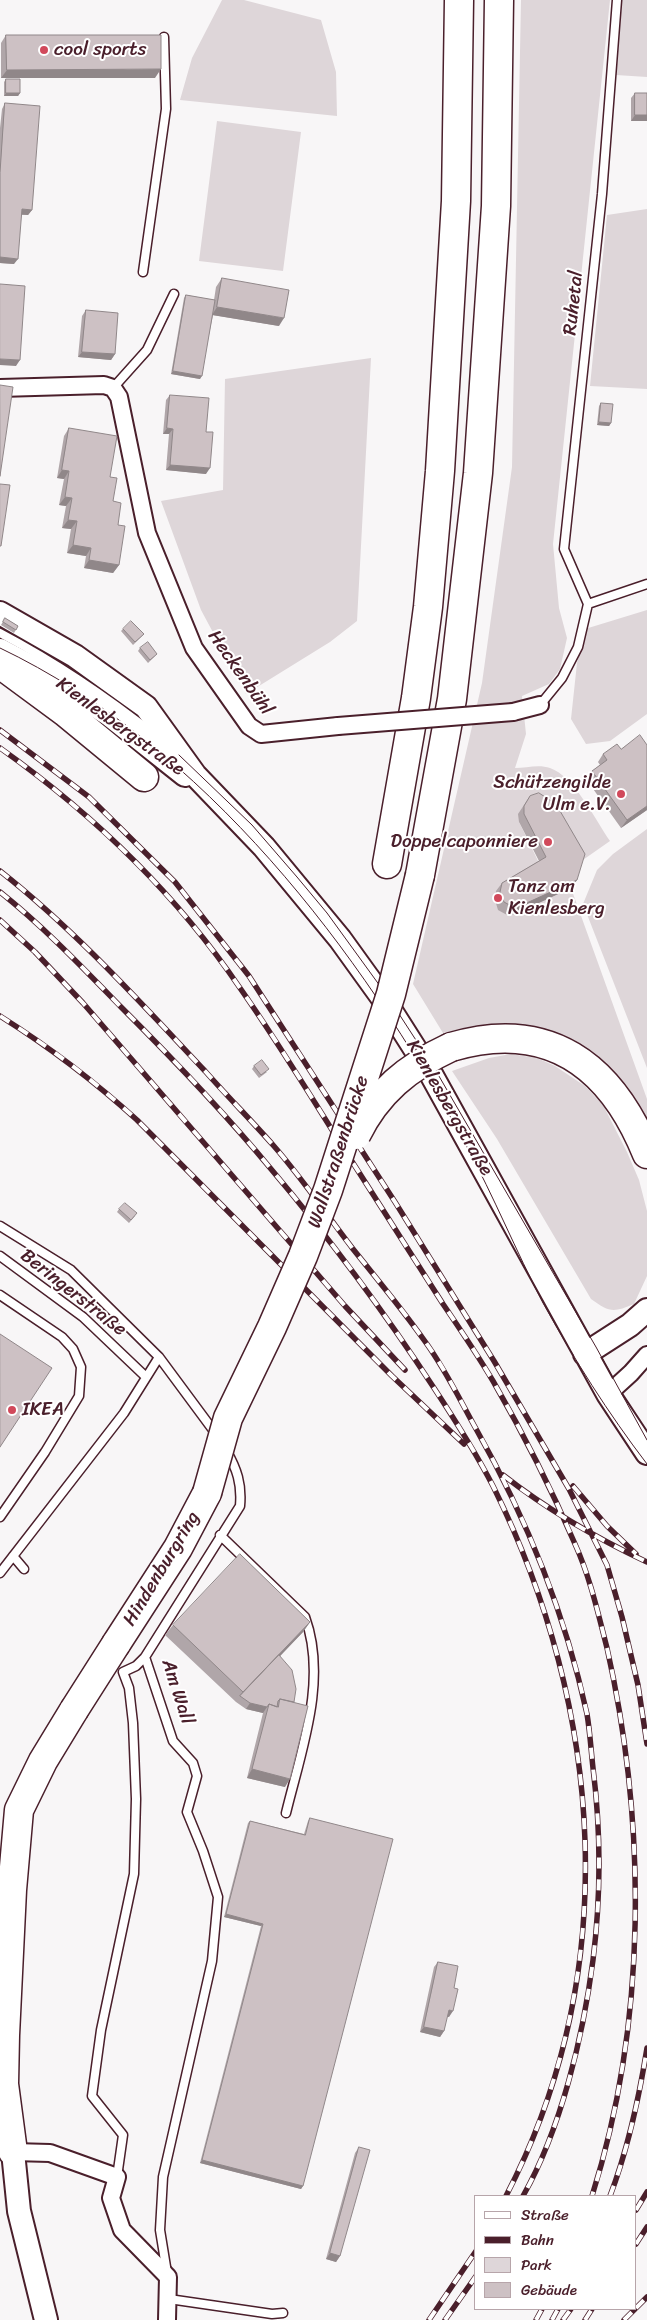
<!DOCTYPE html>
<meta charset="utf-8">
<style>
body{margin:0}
#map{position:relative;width:647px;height:2320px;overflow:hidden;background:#f8f6f7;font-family:Sriracha,sans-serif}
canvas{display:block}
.legend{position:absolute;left:474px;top:2195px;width:162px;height:115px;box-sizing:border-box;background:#fff;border:1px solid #b7a5aa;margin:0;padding:6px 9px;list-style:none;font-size:15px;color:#4a1f2b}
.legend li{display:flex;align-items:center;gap:10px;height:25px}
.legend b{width:25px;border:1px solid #b7a5aa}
</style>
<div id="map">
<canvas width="647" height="2320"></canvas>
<ul class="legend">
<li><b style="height:6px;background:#fff"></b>Straße</li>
<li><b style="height:6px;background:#4a1f2b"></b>Bahn</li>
<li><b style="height:14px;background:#ded6d9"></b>Park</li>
<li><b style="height:14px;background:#cdc1c4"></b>Gebäude</li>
</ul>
</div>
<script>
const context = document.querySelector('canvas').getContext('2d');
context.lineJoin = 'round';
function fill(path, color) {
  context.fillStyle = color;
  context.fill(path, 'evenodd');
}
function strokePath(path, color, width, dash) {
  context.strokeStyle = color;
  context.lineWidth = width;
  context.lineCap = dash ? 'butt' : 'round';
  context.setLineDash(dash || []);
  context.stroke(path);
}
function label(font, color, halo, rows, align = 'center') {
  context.font = font + ' Sriracha,sans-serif';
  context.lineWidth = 4;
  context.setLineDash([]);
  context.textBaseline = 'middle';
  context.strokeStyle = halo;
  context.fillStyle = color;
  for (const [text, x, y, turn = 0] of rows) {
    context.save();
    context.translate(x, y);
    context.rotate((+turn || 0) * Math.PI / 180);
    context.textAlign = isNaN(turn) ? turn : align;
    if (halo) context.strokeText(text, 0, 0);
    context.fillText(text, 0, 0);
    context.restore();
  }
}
const green = new Path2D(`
 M222,0H244L321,20L336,72L337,116L180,100L192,58Z
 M521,0H610L553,544L559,608L567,638L560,669L549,684L522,696L526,734L515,768C526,768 539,764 550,768C574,776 596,821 610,841L580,862L519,822L540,865L571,888L647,1099V1131L552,1034L503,1025H477L443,1033L413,984L482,683L512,467Z
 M622,0H647V77L616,75Z
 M217,121L301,132L283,271L199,261Z
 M647,209V389L590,386L607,215Z
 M371,358L357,621L330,642L246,694L201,610L161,501L223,490L225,379Z
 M647,610V714L610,741L586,744L571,719L577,663L585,629Z
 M647,829V1068L583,904L597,870L613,854Z
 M511,1054L537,1058L555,1066L585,1086L603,1105L627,1152L639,1180L647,1211V1276L634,1304C613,1313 609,1312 591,1299L497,1139L452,1071L489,1058Z`);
const lane = new Path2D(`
 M143,272L166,109L164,37
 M113,388L147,350L174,294
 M588,604L647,584
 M0,633C55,662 107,697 156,736
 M540,705L562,678L578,647L588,604L564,549L602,194L617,0
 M0,1226L71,1270L159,1357L216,1434
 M0,1256L83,1317L146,1377
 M0,1295L62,1337L73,1349L81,1367L79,1396L45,1452L0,1517
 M220,1535L305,1617C328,1680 301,1751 286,1813
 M13,1556L24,1569
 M0,1573L124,1413L159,1357
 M145,1657L173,1741L193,1763L197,1776L187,1812L203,1851L218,1897L212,1961L163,2177L160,2230L167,2273
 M117,2177L123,2135L92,2096L101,2030L134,1874L136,1799L133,1723L129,1688L123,1672L136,1666L145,1657L240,1506C242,1484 237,1469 226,1450
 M169,2299L272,2314L283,2313`);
const street = new Path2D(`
 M0,388L104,385L113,388L119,397L147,533L194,648L249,726L261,734L338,726
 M513,712L540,705
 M608,1394L631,1373L647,1355
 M13,2152L50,2153L117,2177L111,2198L122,2230L168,2277L167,2320`);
const secondary = new Path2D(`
 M0,613L75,656L146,707L195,775L264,847L340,939L384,1000L431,1074L608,1394L647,1453
 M0,650L47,675L108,714L185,775
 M585,1354L630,1325L647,1310
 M13,2152L19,2211L46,2320`);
const highway = new Path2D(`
 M0,664L65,712L144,777
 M387,864L416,698L428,607L440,471L456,201L459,0
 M420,875L452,699L478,473L496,206L499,0
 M451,1047C548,1018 611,1065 647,1154
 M116,1644L178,1548L207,1493
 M13,2152L4,2084L5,2035L12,1890L19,1810L43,1761L74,1710`);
const tram = new Path2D(`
 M0,648C205,746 360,949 466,1145C494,1197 516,1251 543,1303C574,1359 608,1413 647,1464
 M179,755L252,825L297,877L327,913L388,997L436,1071L596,1347L647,1440`);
const rail = new Path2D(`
 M0,730L89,797L175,882L249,976L395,1202L494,1361L569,1489L607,1565L622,1617L638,1685L647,1744
 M0,748C93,814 176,894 240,988C280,1045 316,1105 353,1163C383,1210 413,1257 443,1304C460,1329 477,1354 493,1381C523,1433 551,1488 575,1544C590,1577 598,1613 607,1648C647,1826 647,2022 592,2196
 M0,871C75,930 140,1002 205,1071C227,1096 251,1120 273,1145C302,1178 326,1214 353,1249C377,1279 402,1309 424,1340C444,1367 459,1398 475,1427C526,1517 565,1613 587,1714C590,1732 591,1750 593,1768C601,1832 601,1896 593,1960C583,2037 561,2129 523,2196
 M0,892C44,927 82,967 121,1007C173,1059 224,1112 271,1169C331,1240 383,1310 434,1388C455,1420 476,1453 493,1486C604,1710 623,1971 506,2196
 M0,920L35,952L83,1003L345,1306L405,1370
 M0,1016C51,1048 92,1079 137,1120L392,1376L464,1444
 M503,1475C548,1510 596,1538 647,1562
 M573,1486L607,1526L636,1554
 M610,2196C628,2149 639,2098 647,2048
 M636,2210L647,2192
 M636,2244L647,2227
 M636,2308L647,2297
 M429,2320L476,2251
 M445,2320L476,2276
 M536,2320L542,2309
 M552,2320L558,2309
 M563,2320L571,2309
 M585,2320L592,2309
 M624,2320L635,2309`);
const streetBridge = new Path2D(`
 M338,726L513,712`);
const highwayBridge = new Path2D(`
 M356,1135C377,1092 408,1067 451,1047
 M207,1493L228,1418L272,1327L303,1256L328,1190L391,994L420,875
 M74,1710L116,1644`);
const wall = new Path2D(`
 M6,35L155,78H1V43Z
 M6,79L20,93L18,96H4V82Z
 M635,93L647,121H631V98Z
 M5,103L32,210L28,215H21L14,264L0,263V128L2,109Z
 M222,278L279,326L213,315L200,379L171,374L184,298L186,295L214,300L216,287Z
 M86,310L115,354L111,360L78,357L82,316Z
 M170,395L206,474L166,470L169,434H163L166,400Z
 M601,403L611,423L609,426L597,425L599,406Z
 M69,428L110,477L113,501L118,525L119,565L113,573L84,568L86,556L67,553L71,529L62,528L66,506L59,505L64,479L57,478L64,436Z
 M5,618L18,626L14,633L1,625Z
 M123,629L144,634L133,645L121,631Z
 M140,648L155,656L148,663L138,651Z
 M647,745V810L621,828L586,779L592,771L600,765L598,762L603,754L621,749Z
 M530,796L577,880L571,888L515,914L507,915L498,910L495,900L496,891L502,883L539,861L519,822L518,814Z
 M254,1066L267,1072L259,1078L252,1069Z
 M119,1209L135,1216L129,1223L117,1212Z
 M310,1622L303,1632L280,1656L294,1702L285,1787L247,1778L263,1713L246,1709L236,1702L165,1635L173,1625Z
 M310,1818L303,2186L301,2189L200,2163L261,1926L224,1917L248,1823L250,1821L304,1834L308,1821Z
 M438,1962L454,1988L449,2017L447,2016L444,2031L440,2037L420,2032L434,1967Z
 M359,2147L340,2256L336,2262L326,2259L355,2153Z`);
const shadedWall = new Path2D(`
 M161,69L155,78H1L7,70Z
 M6,93H20L18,96H4Z
 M635,115H647V121H631Z
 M22,209L32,210L28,215L18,214Z
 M0,257L18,259L14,264L0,263Z
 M217,307L284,318L279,326L212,315Z
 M82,352L115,354L111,360L78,357Z
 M0,359L20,360L16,366L0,365Z
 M173,371L202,376L200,379L171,374Z
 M599,422L611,423L609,426L597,425Z
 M167,428L173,429L169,434H163Z
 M170,465L210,468L206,474L166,470Z
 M62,470L69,471L64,479L57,478Z
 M65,497L72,498L66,506L59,505Z
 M68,520L77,521L71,529L62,528Z
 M73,545L91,548L86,556L67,553Z
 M89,560L119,565L113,573L84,568Z
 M647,806V810L621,828L627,820Z
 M577,880L571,888L515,914L507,915L513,907Z
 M310,1622L303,1632L241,1697L240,1696L243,1692Z
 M250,1703L267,1707L263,1713L246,1709Z
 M252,1769L290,1779L285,1787L247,1778Z
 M226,1914L263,1924L261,1926L224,1917Z
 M449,2010L453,2011L449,2017L445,2016Z
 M424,2027L444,2031L440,2037L420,2032Z
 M202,2160L303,2186L301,2189L200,2163Z
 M330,2253L340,2256L336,2262L326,2259Z`);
const building = new Path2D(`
 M6,35H161V69L7,70Z
 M6,79H20V93H6Z
 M635,93H647V115H635Z
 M5,103L40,106L32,210L22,209L18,259L0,257V173Z
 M222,278L289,290L284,318L217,307Z
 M0,284L25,286L20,360L0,359Z
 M186,295L215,300L202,376L173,371Z
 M86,310L118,313L115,354L82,352Z
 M0,385L13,387L0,476Z
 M170,395L209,398L206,432H213L210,468L170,465L173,429L167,428Z
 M601,403L613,404L611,423L599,422Z
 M69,428L117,436L110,477L117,478L113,501L121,503L118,525L125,526L119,565L89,560L91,548L73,545L77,521L68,520L72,498L65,497L69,471L62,470Z
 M0,484L10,485L1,546H0Z
 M5,618L18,626L16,630L3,622Z
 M131,621L144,634L135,642L123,629Z
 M148,642L157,654L150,660L140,648Z
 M640,735L647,745V806L627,820L592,771L607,760L603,754L617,744L621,749Z
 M539,793L556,804L585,854L577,880L520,906L513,907L504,902L500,892L502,883L546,857L524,814V806L530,796Z
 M262,1060L269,1069L261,1075L254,1066Z
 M125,1203L137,1213L131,1220L119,1209Z
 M0,1334L52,1368L0,1447Z
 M240,1554L310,1622L243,1692L173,1625Z
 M279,1655L292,1670L296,1689L294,1702L280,1699L278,1701L277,1707L269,1704L267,1707L250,1703L240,1696Z
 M280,1699L308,1706L290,1779L252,1769L269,1704L278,1707Z
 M310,1818L393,1839L303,2186L202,2160L263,1924L226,1914L250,1821L305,1835Z
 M438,1962L458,1966L454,1988L458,1989L453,2011L449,2010L444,2031L424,2027Z
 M359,2147L370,2150L340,2256L330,2253Z`);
const markers = [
 [44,50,5,"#d1495b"],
 [621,794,5,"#d1495b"],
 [548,842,5,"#d1495b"],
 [498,898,5,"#d1495b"],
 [12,1410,5,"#d1495b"]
];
const poiNames = [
 ["cool sports",54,50],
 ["Schützengilde",611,783,"right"],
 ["Ulm e.V.",611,805,"right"],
 ["Doppelcaponniere",538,842,"right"],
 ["Tanz am",508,887],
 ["Kienlesberg",508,909],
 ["IKEA",22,1410]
];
const streetNames = [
 ["Ruhetal",574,303,-84],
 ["Heckenbühl",240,673,55],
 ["Kienlesbergstraße",120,727,36],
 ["Kienlesbergstraße",449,1108,60],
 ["Wallstraßenbrücke",339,1152,-72],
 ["Beringerstraße",73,1293,38],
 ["Hindenburgring",162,1569,-59],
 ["Am Wall",177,1692,72]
];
fill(green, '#ded6d9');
strokePath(lane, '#4a1f2b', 11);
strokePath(street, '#4a1f2b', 20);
strokePath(secondary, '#4a1f2b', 26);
strokePath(highway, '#4a1f2b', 31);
strokePath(lane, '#fff', 8);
strokePath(street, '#fff', 16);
strokePath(secondary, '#fff', 22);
strokePath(highway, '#fff', 28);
strokePath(tram, '#4a1f2b', 1);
strokePath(rail, '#4a1f2b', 5.5);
strokePath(rail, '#fff', 4, [11]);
strokePath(streetBridge, '#4a1f2b', 20, []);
strokePath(highwayBridge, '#4a1f2b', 31, []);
strokePath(streetBridge, '#fff', 16);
strokePath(highwayBridge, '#fff', 28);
fill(wall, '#b0a6a9');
fill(shadedWall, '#908789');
fill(building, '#cdc1c4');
strokePath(building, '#908789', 1);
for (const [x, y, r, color] of markers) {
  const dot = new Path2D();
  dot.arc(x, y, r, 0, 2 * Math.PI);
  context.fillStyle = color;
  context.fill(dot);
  strokePath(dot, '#fff', 2);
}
label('19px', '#4a1f2b', '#fff', poiNames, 'left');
label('19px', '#4a1f2b', '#fff', streetNames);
</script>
